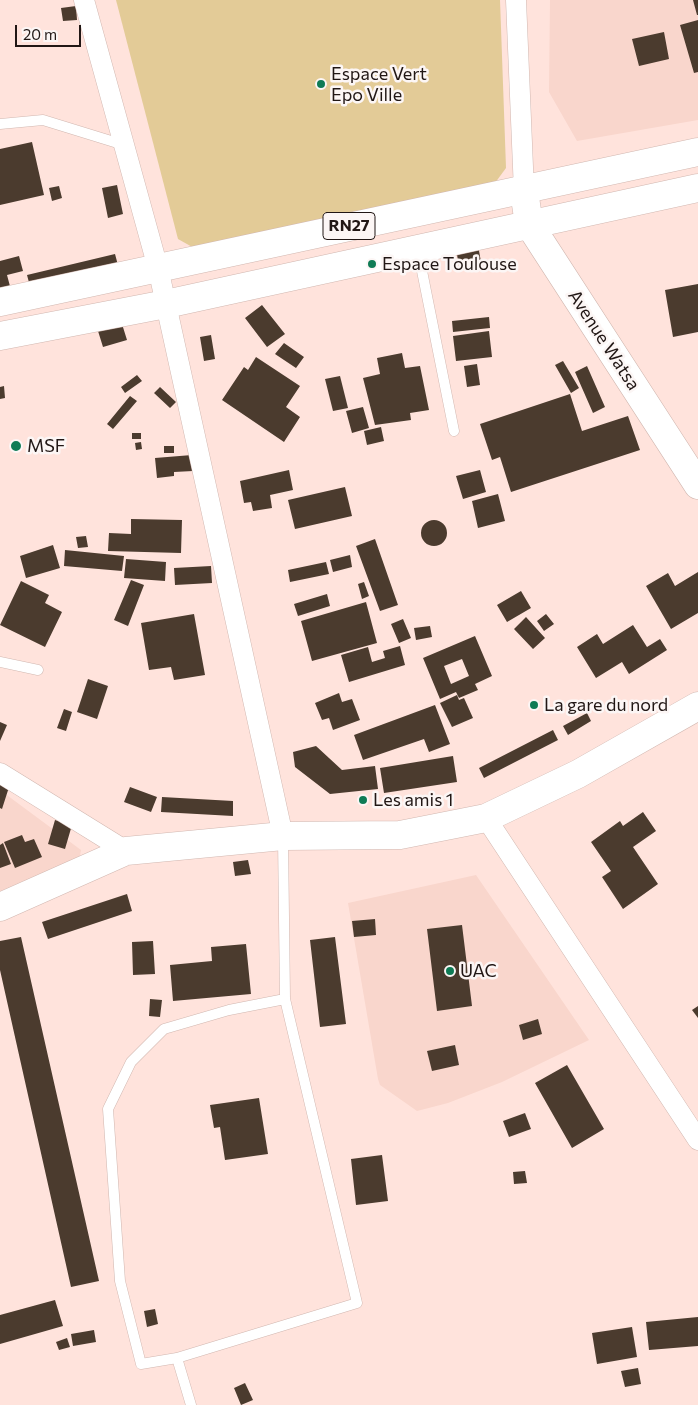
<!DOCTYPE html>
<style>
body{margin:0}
#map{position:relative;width:698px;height:1405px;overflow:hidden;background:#ffe3dc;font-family:Commissioner,sans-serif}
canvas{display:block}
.scale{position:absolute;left:15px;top:25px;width:66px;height:22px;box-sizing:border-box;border:2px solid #211715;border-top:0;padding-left:6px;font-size:15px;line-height:18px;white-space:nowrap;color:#211715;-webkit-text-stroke:4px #fcf6f5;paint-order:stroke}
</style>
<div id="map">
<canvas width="698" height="1405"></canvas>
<div class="scale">20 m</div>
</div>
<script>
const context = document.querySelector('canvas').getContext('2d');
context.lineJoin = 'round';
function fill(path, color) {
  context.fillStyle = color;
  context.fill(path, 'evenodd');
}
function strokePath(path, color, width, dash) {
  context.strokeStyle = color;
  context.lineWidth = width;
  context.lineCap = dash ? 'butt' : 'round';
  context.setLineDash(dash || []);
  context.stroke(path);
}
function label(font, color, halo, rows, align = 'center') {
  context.font = font + ' Commissioner,sans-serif';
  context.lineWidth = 5;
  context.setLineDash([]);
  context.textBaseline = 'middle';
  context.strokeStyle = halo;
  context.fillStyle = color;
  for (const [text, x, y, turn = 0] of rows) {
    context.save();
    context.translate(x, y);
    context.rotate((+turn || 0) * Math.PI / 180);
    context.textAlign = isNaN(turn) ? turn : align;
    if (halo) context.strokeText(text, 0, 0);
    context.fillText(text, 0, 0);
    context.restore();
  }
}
const built = new Path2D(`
 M550,0H698V120L577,141L549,92Z
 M0,790L81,850L78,866L0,898Z
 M476,875L589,1040L502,1082L448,1103L417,1111L380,1085L378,1079L348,903Z`);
const green = new Path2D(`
 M116,0H500L506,168L495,183L194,248L178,239Z`);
const building = new Path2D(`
 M693,0H698V15H697Z
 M76,6L77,20L63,21L61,8Z
 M698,20V72L694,73L680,25Z
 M664,32L669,59L639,66L632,39Z
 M32,142L44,195L0,205V149Z
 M117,185L123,214L108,218L102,188Z
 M59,186L62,198L52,201L49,188Z
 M478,245L481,262L459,266L456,249Z
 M115,254L119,269L31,290L27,275Z
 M19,256L23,271L7,275L11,290L0,293V261Z
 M698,284V332L673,337L665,290Z
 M262,305L285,334L267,347L245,318Z
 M489,317L490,328L453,332L452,321Z
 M122,324L127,340L103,347L98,331Z
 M489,331L492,357L456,361L453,336Z
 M211,335L215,359L204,361L200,337Z
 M284,343L304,357L296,368L275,354Z
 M402,353L405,368L420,366L429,410L410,413L411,420L375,425L363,378L380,374L377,358Z
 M256,357L300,386L286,407L300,417L284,442L222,400L244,367L248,370Z
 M563,361L579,388L571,393L555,365Z
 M477,364L480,385L467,387L464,366Z
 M587,366L605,407L593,413L575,372Z
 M137,375L142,381L125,393L121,387Z
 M340,376L348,408L333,411L325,379Z
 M4,386L5,398L0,399V387Z
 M160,387L176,402L170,408L154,393Z
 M570,394L582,431L628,416L640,450L511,492L500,457L492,460L480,424Z
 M130,396L137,401L113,429L107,424Z
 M363,407L369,428L352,433L346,411Z
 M381,427L384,441L367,445L364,431Z
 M132,433H141V439H132Z
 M141,442L142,449L136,450L135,443Z
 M164,446H174V453H164Z
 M192,455L193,471L174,472V476L157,478L155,458Z
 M289,470L293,490L270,495L272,508L253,511L251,502L244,503L240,481Z
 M480,470L486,492L463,499L456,476Z
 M345,487L352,516L295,529L288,500Z
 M498,494L505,521L478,528L472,501Z
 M131,519L182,520L181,553L108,551L109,533L131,534Z
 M421 533a13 13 0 1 1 26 0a13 13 0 1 1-26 0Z
 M86,536L88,547L78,548L76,537Z
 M375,539L398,605L380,611L356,546Z
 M53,545L60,568L26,578L20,556Z
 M65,550L124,556L122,571L64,566Z
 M350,555L352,567L333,572L330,560Z
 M126,559L166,562L165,581L124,578Z
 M326,562L329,574L290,582L288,570Z
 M211,566L212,583L175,585L174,568Z
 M698,572V613L671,629L646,586L668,573L675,586Z
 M131,580L144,585L128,626L114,620Z
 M21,581L49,595L45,603L62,612L45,647L0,625Z
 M364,582L369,596L362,599L358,584Z
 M521,591L531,608L507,622L497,605Z
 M327,594L330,606L298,616L294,604Z
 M366,602L377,643L312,661L301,621Z
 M194,614L205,675L174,680L171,667L149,670L141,623Z
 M546,614L554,624L544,631L537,621Z
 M526,617L545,638L533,649L514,629Z
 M403,619L411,638L399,643L391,624Z
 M633,625L647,647L660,639L667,650L629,674L622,662L596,678L577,647L597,634L603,644Z
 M430,626L432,637L416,640L414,628Z
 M475,636L492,676L475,684L478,690L459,698L456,692L440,699L423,658ZM462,659L469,676L451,684L444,666Z
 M400,646L405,665L349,682L341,655L368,647L372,662L385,658L383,651Z
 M88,679L108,686L97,719L77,712Z
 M339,693L342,702L352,699L360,720L333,730L329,718L322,720L315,703Z
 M457,695L459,700L464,698L473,718L452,727L440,703Z
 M435,705L450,744L429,752L424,739L363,760L354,735Z
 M64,709L72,712L66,731L57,728Z
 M587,713L591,721L568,735L563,726Z
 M0,722L7,725L0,741Z
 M553,730L558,740L484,778L479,768Z
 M316,746L342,770L375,766L378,789L330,794L295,767L293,752Z
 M453,756L457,782L384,793L380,768Z
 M0,780L10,784L2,809L0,808Z
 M130,787L157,797L151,812L124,802Z
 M162,797L233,801V816L161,812Z
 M643,812L656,831L633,847L658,884L623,909L602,877L611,871L591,842L620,821L623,826Z
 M55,820L72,825L65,849L48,844Z
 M22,835L25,842L34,839L42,857L15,868L4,842Z
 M3,843L11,864L0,868V845Z
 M248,860L251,874L235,876L233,862Z
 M127,894L132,911L48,939L42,922Z
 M375,919L376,935L354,937L352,921Z
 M462,925L472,1006L437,1011L427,929Z
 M21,937L99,1281L71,1287L0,970V941Z
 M335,937L346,1024L320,1027L310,940Z
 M153,941L155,974L133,975L132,942Z
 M246,944L251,994L173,1001L170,965L212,961L211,947Z
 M150,999L162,1000L160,1017L149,1016Z
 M698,1006V1018L692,1010Z
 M538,1019L542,1034L523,1040L519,1025Z
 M455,1045L459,1065L432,1071L427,1051Z
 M567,1065L604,1129L572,1148L535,1083Z
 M259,1098L268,1154L225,1160L220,1127L214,1128L210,1105Z
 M525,1113L531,1129L509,1137L503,1121Z
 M382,1155L388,1201L356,1205L351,1159Z
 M525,1171L527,1183L514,1184L513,1172Z
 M55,1300L63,1326L0,1344V1315Z
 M155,1309L158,1324L147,1327L144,1311Z
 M698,1317V1346L649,1350L646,1322Z
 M632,1327L637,1357L597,1364L592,1333Z
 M94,1330L96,1342L73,1346L71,1334Z
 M67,1338L70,1347L59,1350L56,1342Z
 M638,1368L641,1384L625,1387L621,1371Z
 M245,1383L253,1400L241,1405L234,1388Z`);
const lane = new Path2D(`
 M0,124L43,120L124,145
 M418,251L454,431
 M0,662L38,670
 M283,837L285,999L357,1303L177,1358L141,1364L120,1281L108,1109L131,1062L164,1029L229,1010L285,999
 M177,1358L191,1405`);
const street = new Path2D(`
 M84,0L158,268L283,836
 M516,0L524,191
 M0,773L126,851
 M486,818L698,1140`);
const secondary = new Path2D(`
 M524,191L529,224L698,485
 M0,907L126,851L283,836L400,835L486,818L578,774L698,706`);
const primary = new Path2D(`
 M0,302L698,152
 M0,336L166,304L698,188`);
const markers = [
 [321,84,5,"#0f7b55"],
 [372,264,5,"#0f7b55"],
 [16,446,6,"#0f7b55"],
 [534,705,5,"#0f7b55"],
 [363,800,5,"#0f7b55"],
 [450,971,5,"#0f7b55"]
];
const shields = [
 [349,226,52]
];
const shieldNames = [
 ["RN27",349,226]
];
const poiNames = [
 ["Espace Vert",331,74],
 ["Epo Ville",331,95],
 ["Espace Toulouse",382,264],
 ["MSF",27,446],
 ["La gare du nord",544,705],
 ["Les amis 1",373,800],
 ["UAC",460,971]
];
const streetNames = [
 ["Avenue Watsa",604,340,57]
];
fill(built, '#f9d6cc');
fill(green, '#e3cb97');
fill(building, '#4b3b2e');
strokePath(lane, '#d1b7b0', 11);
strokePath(street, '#d1b7b0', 21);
strokePath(secondary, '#d1b7b0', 29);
strokePath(primary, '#d1b7b0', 29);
strokePath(lane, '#fff', 10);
strokePath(street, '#fff', 20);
strokePath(secondary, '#fff', 28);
strokePath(primary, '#fff', 28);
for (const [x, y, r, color] of markers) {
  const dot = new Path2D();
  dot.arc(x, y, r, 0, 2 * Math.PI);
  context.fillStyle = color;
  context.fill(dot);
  strokePath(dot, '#fcf6f5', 2);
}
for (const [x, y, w] of shields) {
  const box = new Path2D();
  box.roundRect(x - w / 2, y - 13.5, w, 27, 4);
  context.fillStyle = '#fcf6f5';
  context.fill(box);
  strokePath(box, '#211715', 1);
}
label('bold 16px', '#211715', null, shieldNames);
label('18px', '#211715', '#fcf6f5', poiNames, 'left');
label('18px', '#211715', '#fcf6f5', streetNames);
</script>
